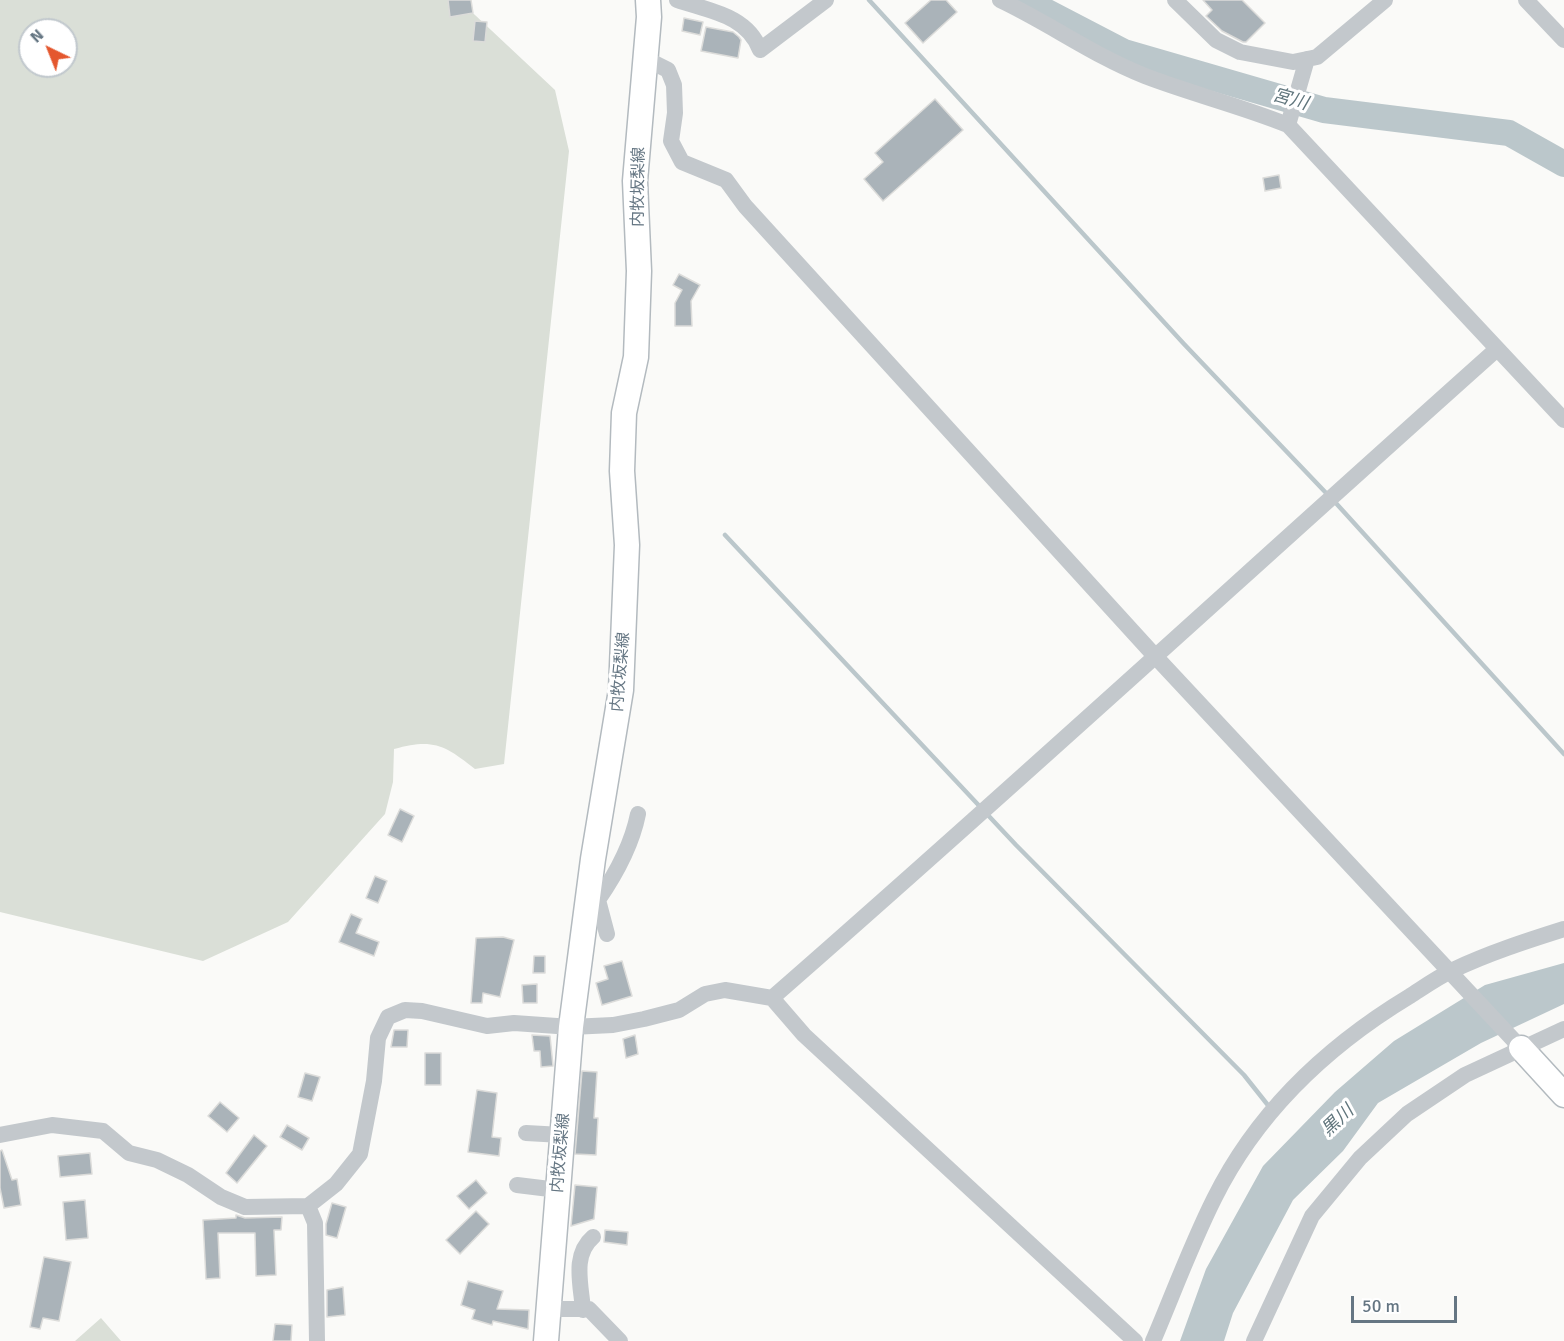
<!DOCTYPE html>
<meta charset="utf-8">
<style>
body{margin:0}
#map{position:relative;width:1564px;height:1341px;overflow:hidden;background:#fafaf8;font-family:Signika,sans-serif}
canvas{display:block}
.north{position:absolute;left:18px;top:18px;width:60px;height:60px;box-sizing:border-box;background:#fff;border:2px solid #c1c8cd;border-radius:50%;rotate:317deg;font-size:16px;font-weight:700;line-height:24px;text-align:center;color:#657683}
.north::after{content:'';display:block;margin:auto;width:21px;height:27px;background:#e4572e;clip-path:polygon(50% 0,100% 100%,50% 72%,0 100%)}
.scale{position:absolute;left:1351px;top:1296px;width:106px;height:27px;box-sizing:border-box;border:3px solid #657683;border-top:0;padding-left:8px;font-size:18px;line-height:21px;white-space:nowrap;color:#657683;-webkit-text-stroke:4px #fff;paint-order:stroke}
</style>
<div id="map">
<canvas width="1564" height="1341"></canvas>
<div class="north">N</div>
<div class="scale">50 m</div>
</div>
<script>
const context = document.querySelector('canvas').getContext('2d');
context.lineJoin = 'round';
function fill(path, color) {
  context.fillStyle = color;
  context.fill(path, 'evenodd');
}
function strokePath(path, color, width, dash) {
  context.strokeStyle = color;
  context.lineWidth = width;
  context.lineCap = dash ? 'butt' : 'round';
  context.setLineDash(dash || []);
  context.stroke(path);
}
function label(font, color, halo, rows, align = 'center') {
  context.font = font + ' Signika,"Noto Sans JP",sans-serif';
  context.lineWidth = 6;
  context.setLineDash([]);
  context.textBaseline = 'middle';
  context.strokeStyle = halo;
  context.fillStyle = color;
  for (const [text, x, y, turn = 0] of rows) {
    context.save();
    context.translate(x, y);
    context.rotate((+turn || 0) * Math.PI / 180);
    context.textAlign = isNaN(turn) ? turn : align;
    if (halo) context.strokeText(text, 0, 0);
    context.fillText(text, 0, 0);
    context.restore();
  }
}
const green = new Path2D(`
 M0,0H459L555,90L569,151L504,764L475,769C445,745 433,738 394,749L393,782L385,814L341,863L288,922L203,961L0,912ZM30,30H66V66H30Z
 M101,1318L121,1341H75Z`);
const water = new Path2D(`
 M1564,963V1004L1481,1043L1378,1103L1343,1151L1293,1200L1233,1313L1224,1341H1180L1206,1269L1263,1166L1335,1092L1394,1041L1485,985Z`);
const stream = new Path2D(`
 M869,0L1184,344L1328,495
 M1334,501L1564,754
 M725,535L1016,845L1244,1075L1271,1109`);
const river = new Path2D(`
 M1024,0L1124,52L1324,110L1509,133L1564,164`);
const building = new Path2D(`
 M448,0H471L473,13L450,17Z
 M931,0H946L957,12L923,43L905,23Z
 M1203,0H1242L1265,23L1246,42H1243L1222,31L1206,16L1212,10Z
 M684,18L703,22L700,35L682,31Z
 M475,21L487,22L485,42L473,41Z
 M706,27L733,32L739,37L741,40L738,58L701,51Z
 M935,99L963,130L883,201L864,179L883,162L875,153Z
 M1279,175L1281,188L1265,191L1263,178Z
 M679,274L700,285L691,301L692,326H675V303L682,290L673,285Z
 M400,809L414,816L402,842L388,835Z
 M375,876L387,881L378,903L366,898Z
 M351,914L362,919L356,933L379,942L374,956L339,942Z
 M503,937L514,940L500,997L483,993L482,1003H471L476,938Z
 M534,956H545V973H533Z
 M622,961L632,996L602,1005L596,983L608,979L604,966Z
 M537,984V1003H523L522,985Z
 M394,1030H408L407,1047H391Z
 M532,1035L550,1036L553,1066L541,1067L540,1051H534Z
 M635,1035L638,1054L626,1058L623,1039Z
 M425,1053H441V1085H425Z
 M582,1071L597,1072L594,1118H598L596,1155L575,1154Z
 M305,1073L320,1077L312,1101L298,1097Z
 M477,1090L497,1093L492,1137L501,1138L499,1156L468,1152Z
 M220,1102L239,1118L227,1132L208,1116Z
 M287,1125L309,1138L302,1150L280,1137Z
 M254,1135L267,1146L237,1183L226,1173Z
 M2,1150L12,1180L17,1179L21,1205L4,1208L0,1188V1151Z
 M90,1153L92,1174L60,1177L58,1156Z
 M476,1180L487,1193L469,1209L457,1196Z
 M575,1185L597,1187L594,1219L571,1226Z
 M85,1200L88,1238L66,1240L63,1202Z
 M332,1203L346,1207L337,1238L326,1235V1224Z
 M476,1211L489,1224L460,1254L446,1240Z
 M236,1215L245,1218L282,1217L281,1230H274L276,1275L256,1276L255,1233H218L220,1278L206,1279L203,1220L236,1218Z
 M605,1230L628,1232L627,1245L604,1242Z
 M44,1257L71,1262L59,1321L43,1318L40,1329L30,1327Z
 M468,1281L503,1291L497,1309L529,1310L528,1329L493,1321L492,1325L472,1319L475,1310L461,1305Z
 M343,1287L345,1315L327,1317V1290Z
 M275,1324L292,1325L291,1341H273Z`);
const street = new Path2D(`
 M677,0C709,11 747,15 760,50L826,0
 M1000,0C1049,23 1094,56 1145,76C1192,94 1241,106 1288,125L1564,420
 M1175,0L1216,40L1240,52L1293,62L1317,57L1385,0
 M1526,0L1564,40
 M646,59L668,70L674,85L675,113L671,141L682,162L726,180L745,206L1154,655L1521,1048
 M1288,125L1307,59
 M588,898L598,900C616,874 632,844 638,814
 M598,900L607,934
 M526,1133L562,1135
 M0,1135L52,1125L103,1131L129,1153L157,1160L188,1175L221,1197L245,1207L308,1206L336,1184L360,1154L374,1081L378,1038L388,1017L405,1010L422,1011L487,1026L514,1023L571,1027L613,1025L644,1019L679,1010L705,994L725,990L772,998
 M517,1185L558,1190
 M308,1206L315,1223L317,1341
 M549,1309H589L620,1341
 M583,1310C581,1284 572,1255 593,1237
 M1135,1341L804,1035L772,998C1016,785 1255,565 1497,349
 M1153,1341C1173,1294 1191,1245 1214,1199C1257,1112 1329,1045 1410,996C1424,987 1438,977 1453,970C1489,953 1526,941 1564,929
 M1254,1341L1312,1216L1360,1158L1407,1114L1465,1075L1564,1029`);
const secondary = new Path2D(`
 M1521,1048L1564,1095
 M546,1341L571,1027L593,859L621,690L627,545L622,471L624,413L636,357L639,271L635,181L649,17L648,0`);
const streetNames = [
 ["内牧坂梨線",639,187,-89],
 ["内牧坂梨線",621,672,-85],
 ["内牧坂梨線",561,1153,-85]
];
const waterNames = [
 ["宮川",1290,100,16],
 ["黒川",1338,1121,-43]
];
fill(green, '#dadfd7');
fill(water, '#bbc7cb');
strokePath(stream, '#bbc7cb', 4.5);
strokePath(river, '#bbc7cb', 26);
fill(building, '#aab3b9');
strokePath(building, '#dcdcda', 1.5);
strokePath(secondary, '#b3babf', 27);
strokePath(street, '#c3c8cc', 16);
strokePath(secondary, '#fff', 24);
label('16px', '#657683', '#fff', streetNames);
label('italic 18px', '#60757c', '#fff', waterNames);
</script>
